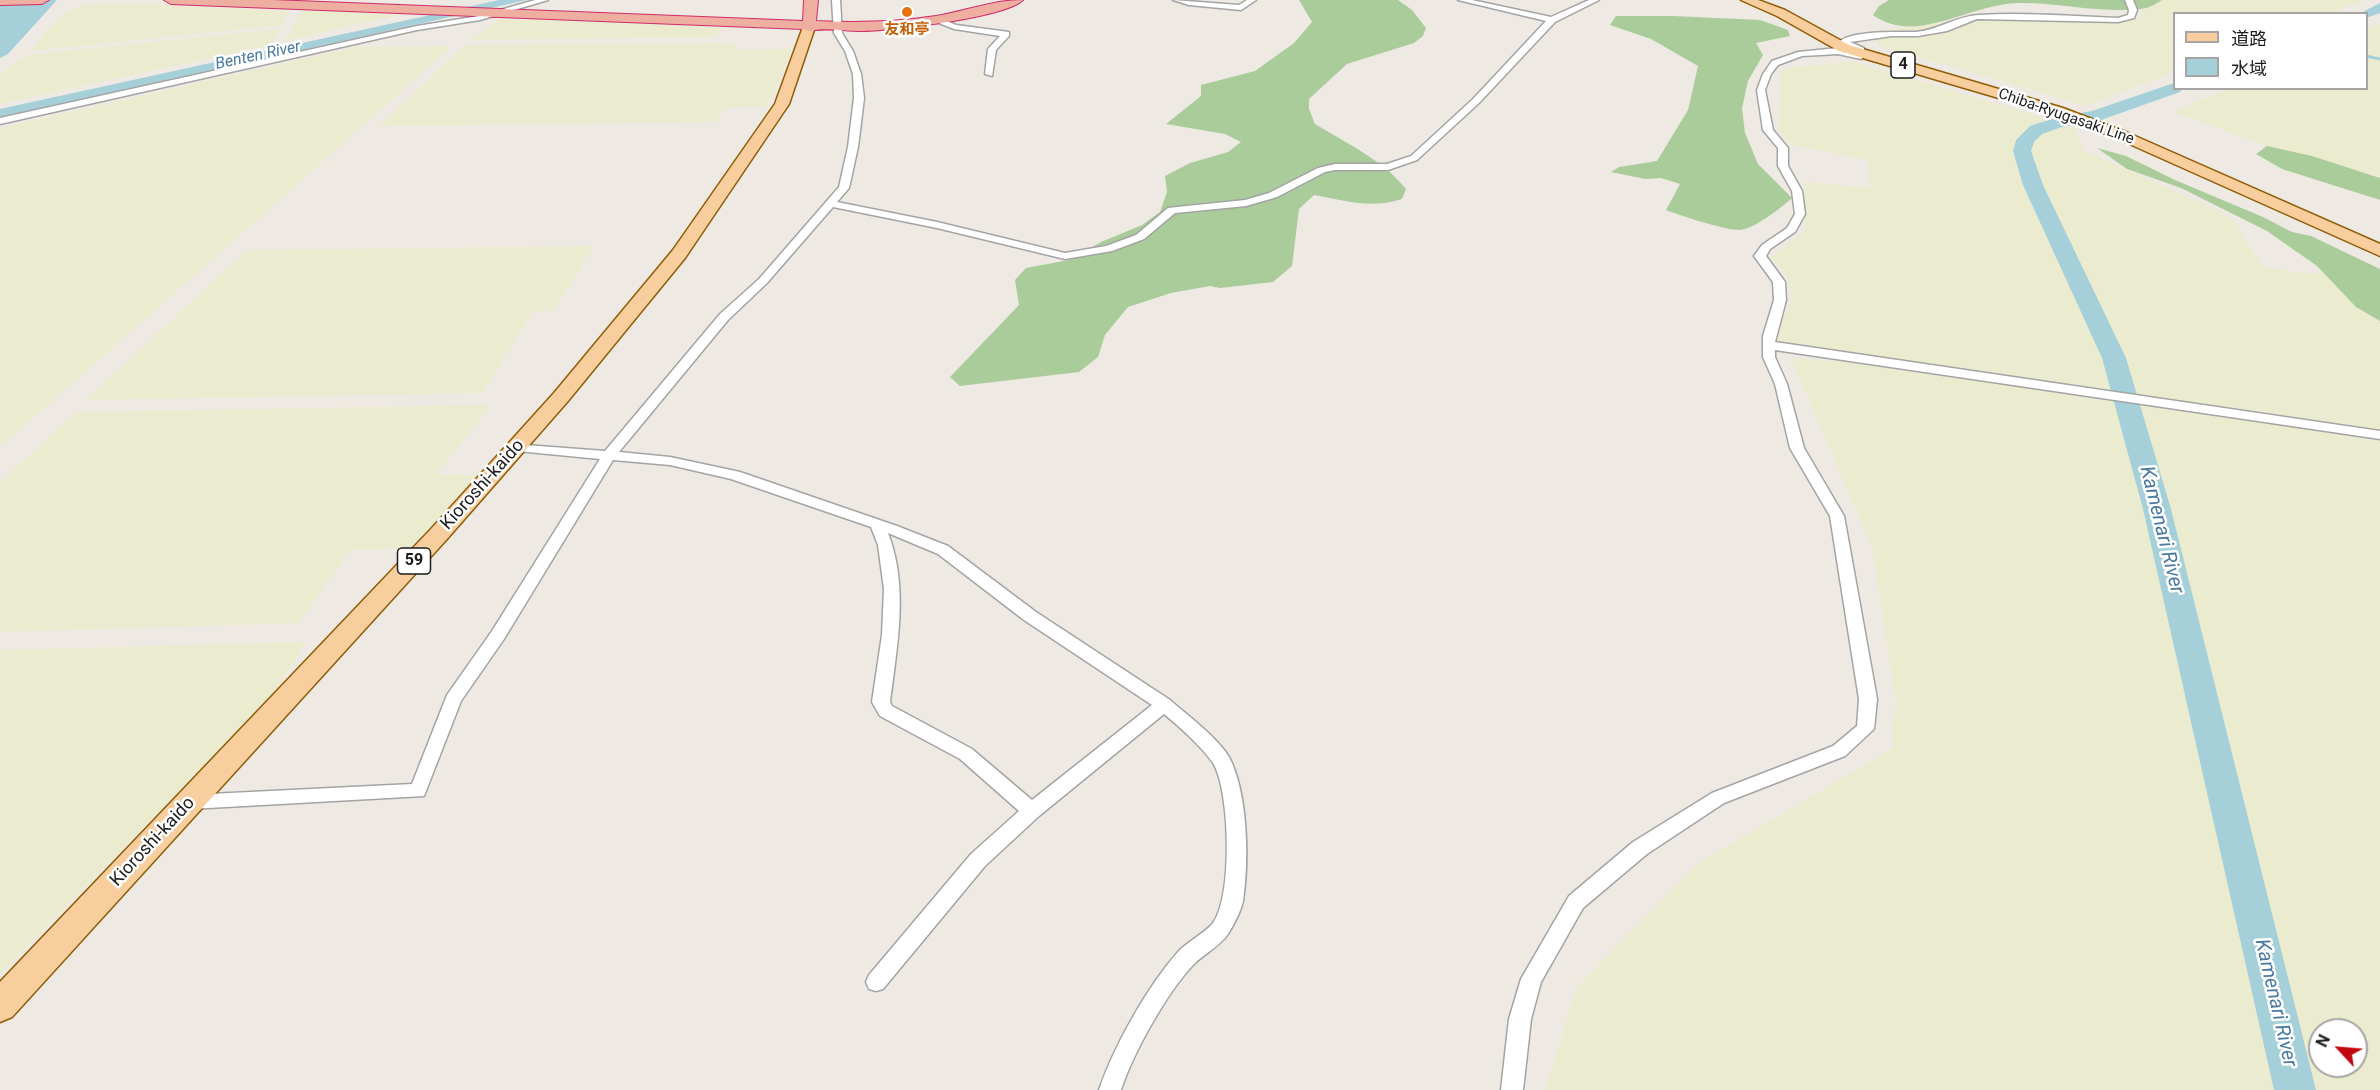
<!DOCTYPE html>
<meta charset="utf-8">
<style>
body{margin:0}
#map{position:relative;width:2380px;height:1090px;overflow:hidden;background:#eeeae3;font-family:Roboto,"Noto Sans JP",sans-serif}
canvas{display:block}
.legend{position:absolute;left:2173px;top:12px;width:195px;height:78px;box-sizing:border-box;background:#fff;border:2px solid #a5a5a5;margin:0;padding:8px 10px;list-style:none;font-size:18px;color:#1d1d1d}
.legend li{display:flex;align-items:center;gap:12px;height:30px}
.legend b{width:30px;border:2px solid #a5a5a5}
.north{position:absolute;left:2308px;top:1018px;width:60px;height:60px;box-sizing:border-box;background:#fff;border:2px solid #a5a5a5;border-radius:50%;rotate:296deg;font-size:16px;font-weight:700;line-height:24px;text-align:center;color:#1d1d1d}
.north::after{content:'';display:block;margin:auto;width:21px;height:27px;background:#c20810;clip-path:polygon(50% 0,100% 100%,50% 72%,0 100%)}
</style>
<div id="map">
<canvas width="2380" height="1090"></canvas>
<ul class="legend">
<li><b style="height:8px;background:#f8ce9f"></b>道路</li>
<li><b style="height:16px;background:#a5d0da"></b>水域</li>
</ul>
<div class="north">N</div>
</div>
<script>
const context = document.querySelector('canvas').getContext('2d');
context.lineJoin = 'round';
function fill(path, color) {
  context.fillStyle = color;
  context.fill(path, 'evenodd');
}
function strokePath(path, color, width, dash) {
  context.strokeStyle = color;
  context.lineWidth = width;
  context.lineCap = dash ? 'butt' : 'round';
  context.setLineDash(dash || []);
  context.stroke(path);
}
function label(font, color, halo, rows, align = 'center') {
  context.font = font + ' Roboto,"Noto Sans JP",sans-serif';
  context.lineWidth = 5;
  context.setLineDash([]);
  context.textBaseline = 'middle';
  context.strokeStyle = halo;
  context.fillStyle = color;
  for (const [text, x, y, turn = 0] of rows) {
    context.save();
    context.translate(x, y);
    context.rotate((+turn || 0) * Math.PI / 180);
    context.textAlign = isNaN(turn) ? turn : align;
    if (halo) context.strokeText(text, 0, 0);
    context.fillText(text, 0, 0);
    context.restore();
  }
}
const farmland = new Path2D(`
 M2137,0H2366L2330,13L2174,14V72L2086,106L1882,46L1863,33L2009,14L2143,17Z
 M127,3L289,11L282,25L30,51L63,14L81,5Z
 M304,9L401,14L285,41Z
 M500,19L565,20L722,27L715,37L470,40Z
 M2380,23V177L2312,156L2267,146L2173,112L2226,89L2366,88L2367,28Z
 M280,29L270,45L0,104V74L27,55Z
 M733,43L737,50L792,49L768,107H727L716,122L379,126L465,45Z
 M452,46L237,238L0,447V128L357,47Z
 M1852,61L2075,127L2083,150L2208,206L2234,221L2264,268L2326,275L2356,307L2380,321V431L1774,345L1792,297L1786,275L1771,257L1805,231L1804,182L1870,188L1868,160L1791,145L1778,130L1782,69Z
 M594,246L554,310L533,312L482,393L86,400L247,250Z
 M1791,358L1846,362L2380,438V1090H1545L1577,987L1696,865L1893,748L1895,697L1872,547ZM2320,1030H2356V1066H2320Z
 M492,405L436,474L477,476L411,548L350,550L299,623L0,632V482L77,412Z
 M306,642L270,699L0,974V650Z`);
const forest = new Path2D(`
 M1299,0H1398L1412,10L1426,28L1423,36L1414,43L1347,64L1309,99V109L1315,124C1346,143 1383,160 1406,189L1402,199C1370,209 1347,201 1314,195L1299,209L1292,266L1273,282L1220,288L1210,286L1171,293L1128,307L1105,335L1098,357L1079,372L960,386L950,377L1019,305L1015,280L1026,268L1069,260L1101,242L1142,225L1160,212L1167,192L1165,176L1190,163L1228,152L1241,142L1225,134L1166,124L1201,96V85L1255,71L1294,43L1312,22Z
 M1889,0H2162C2157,3 2151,7 2146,8C2109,15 2057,2 2018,3C1969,4 1916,46 1873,15L1879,6Z
 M1616,16H1673L1760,20L1788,30L1790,36L1756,43L1763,55L1748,81L1742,108L1745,133L1758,164L1792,198C1781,208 1754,229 1740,230C1724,230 1682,216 1666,210L1680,184L1661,178L1645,179L1611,172L1619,167L1657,161L1688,110L1698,66L1651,39L1610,25Z
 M2267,146L2312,156L2380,178V200L2282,169L2256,154Z
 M2097,148L2126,156L2175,180L2263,217L2292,232L2311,236L2380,269V321L2356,307L2317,266L2267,231L2181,188L2127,169Z`);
const water = new Path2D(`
 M0,0H57L8,54L0,58Z
 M499,0H527L0,117V109Z`);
const stream = new Path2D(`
 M2366,56L2380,59`);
const river = new Path2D(`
 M2380,3V13L2366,18V14H2359Z
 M2174,83V88H2182L2180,92L2101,120L2062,127L2042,134L2034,142L2031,151L2043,185L2126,358L2171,509L2316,1090H2274L2143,509L2102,358L2023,185L2013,151L2016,140L2030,126L2058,117L2092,111Z`);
const minor = new Path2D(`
 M535,0H548L480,20L417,30L0,124V118L417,26L479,16Z
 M832,0H840L842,33L853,51L861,74L864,98L858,147L849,188L837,202L937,222L1065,253L1106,246L1136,235L1168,208L1245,200L1269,193L1318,168L1335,164H1387L1411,156L1473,99L1546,21L1458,0H1472L1551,17L1589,0H1599L1555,22L1479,103L1417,160L1388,170H1335L1325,172L1277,197L1246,206L1175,213L1144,239L1112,251L1065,259L937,228L833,207L767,283L728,320L619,452L670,457L740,472L897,526L948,546L1036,612L1170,700C1187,715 1218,738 1229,757C1248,793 1249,861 1243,901C1241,911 1233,926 1228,934C1220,946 1204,954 1194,964C1167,992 1133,1053 1121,1090H1099C1114,1046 1147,987 1178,952C1188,941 1204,934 1213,923C1233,897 1230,790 1213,763C1202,747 1179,726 1164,714L1039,816L985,866L883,989L876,991L869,989L866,982L869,975L971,854L1019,811L960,759L880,716L872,702L882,635L884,589L878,545L871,527L731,479L670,465L613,460L504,639L461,701L424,796L190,809L183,807L181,802L183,797L190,795L412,784L447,695L492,631L600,459L517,451L512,450L510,447L512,444L605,451L720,314L759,279L839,187L848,147L854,98L853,74L845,51L834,33ZM888,533L938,554L1024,620L1152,705L1032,800L972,749L892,706L890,702C897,646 909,587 888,533Z
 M1173,0L1239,5L1247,0H1256L1241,10L1189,5Z
 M2125,0H2133L2137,10L2134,18L2118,22L1977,19L1947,31L1918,36H1892L1850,42L1864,48V52L1861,53L1839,42C1851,30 1898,32 1916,32C1938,30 1957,16 1978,15C2024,12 2071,16 2118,18L2128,15L2129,10Z
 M942,19L956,25L1009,32V36L996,50L992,76L985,74L988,49L1000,36L954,29L939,23V19Z
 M1838,48L1865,56L1861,59L1838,54L1802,56L1778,65L1771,74L1765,90L1773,130L1788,148V166L1802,191L1805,214L1795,232L1770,249L1766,256L1785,282L1786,300L1775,342L2380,431V439L1775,350V357L1787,384L1804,448L1844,516L1877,699L1874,729L1845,756L1724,803L1647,854L1583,908L1541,982L1531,1019L1523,1090H1501L1509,1019L1521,979L1569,896L1633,842L1712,793L1833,746L1857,726L1859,699L1830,516L1790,448L1775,384L1763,357V336L1774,300L1773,282L1754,256L1762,245L1787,228L1795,214L1792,191L1778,166V148L1763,130L1757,90L1763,74L1772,61L1798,52Z`);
const primary = new Path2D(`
 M1741,0H1758L1785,10L1849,45L2063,108L2126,132L2380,244V256L2116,138L2053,114L1839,51L1777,16Z
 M809,23L815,27L789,104L685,258L568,401L447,539L12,1017L0,1022V982L431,529L554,393L673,250L775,104L803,27Z`);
const trunk = new Path2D(`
 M0,0H49L42,4L0,5Z
 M164,0H272L803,21L804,0H818L816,21C857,23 896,22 936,16C965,11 993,0 1023,0C1005,18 889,31 860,31C843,31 825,27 809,31L803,29L171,4Z`);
const markers = [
 [907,12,6,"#e8710a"]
];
const farFoodnames = [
 ["友和亭",907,30]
];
const farStreetnames = [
 ["Chiba-Ryugasaki Line",2066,117,19]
];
const farWaternames = [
 ["Benten River",258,56,-12]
];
const shields = [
 [1903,65,24],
 [414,561,33]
];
const shieldNames = [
 ["4",1903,65],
 ["59",414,561]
];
const streetNames = [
 ["Kioroshi-kaido",483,485,-48],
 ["Kioroshi-kaido",153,842,-47]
];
const waterNames = [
 ["Kamenari River",2161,530,76],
 ["Kamenari River",2275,1003,77]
];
fill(farmland, '#ebeccf');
fill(forest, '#aacc9a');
fill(water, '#a5d0da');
strokePath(stream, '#a5d0da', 3);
fill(river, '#a5d0da');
strokePath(minor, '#a4a4a4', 3);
strokePath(primary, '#905d06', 3);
strokePath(trunk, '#d12b6b', 2);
fill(minor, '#fff');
fill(primary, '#f8ce9f');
fill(trunk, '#eeaea0');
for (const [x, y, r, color] of markers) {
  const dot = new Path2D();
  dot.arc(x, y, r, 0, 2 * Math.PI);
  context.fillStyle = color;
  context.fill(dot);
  strokePath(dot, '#fff', 2);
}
label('bold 15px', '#c56008', '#fff', farFoodnames);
label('15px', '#1d1d1d', '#fff', farStreetnames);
label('italic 16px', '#4b7aa1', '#fff', farWaternames);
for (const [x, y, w] of shields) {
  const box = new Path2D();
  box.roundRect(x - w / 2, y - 13, w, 26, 4.5);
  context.fillStyle = '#fff';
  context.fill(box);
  strokePath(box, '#1d1d1d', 1.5);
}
label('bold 16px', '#1d1d1d', null, shieldNames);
label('18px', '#1d1d1d', '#fff', streetNames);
label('italic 20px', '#4b7aa1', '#fff', waterNames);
</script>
